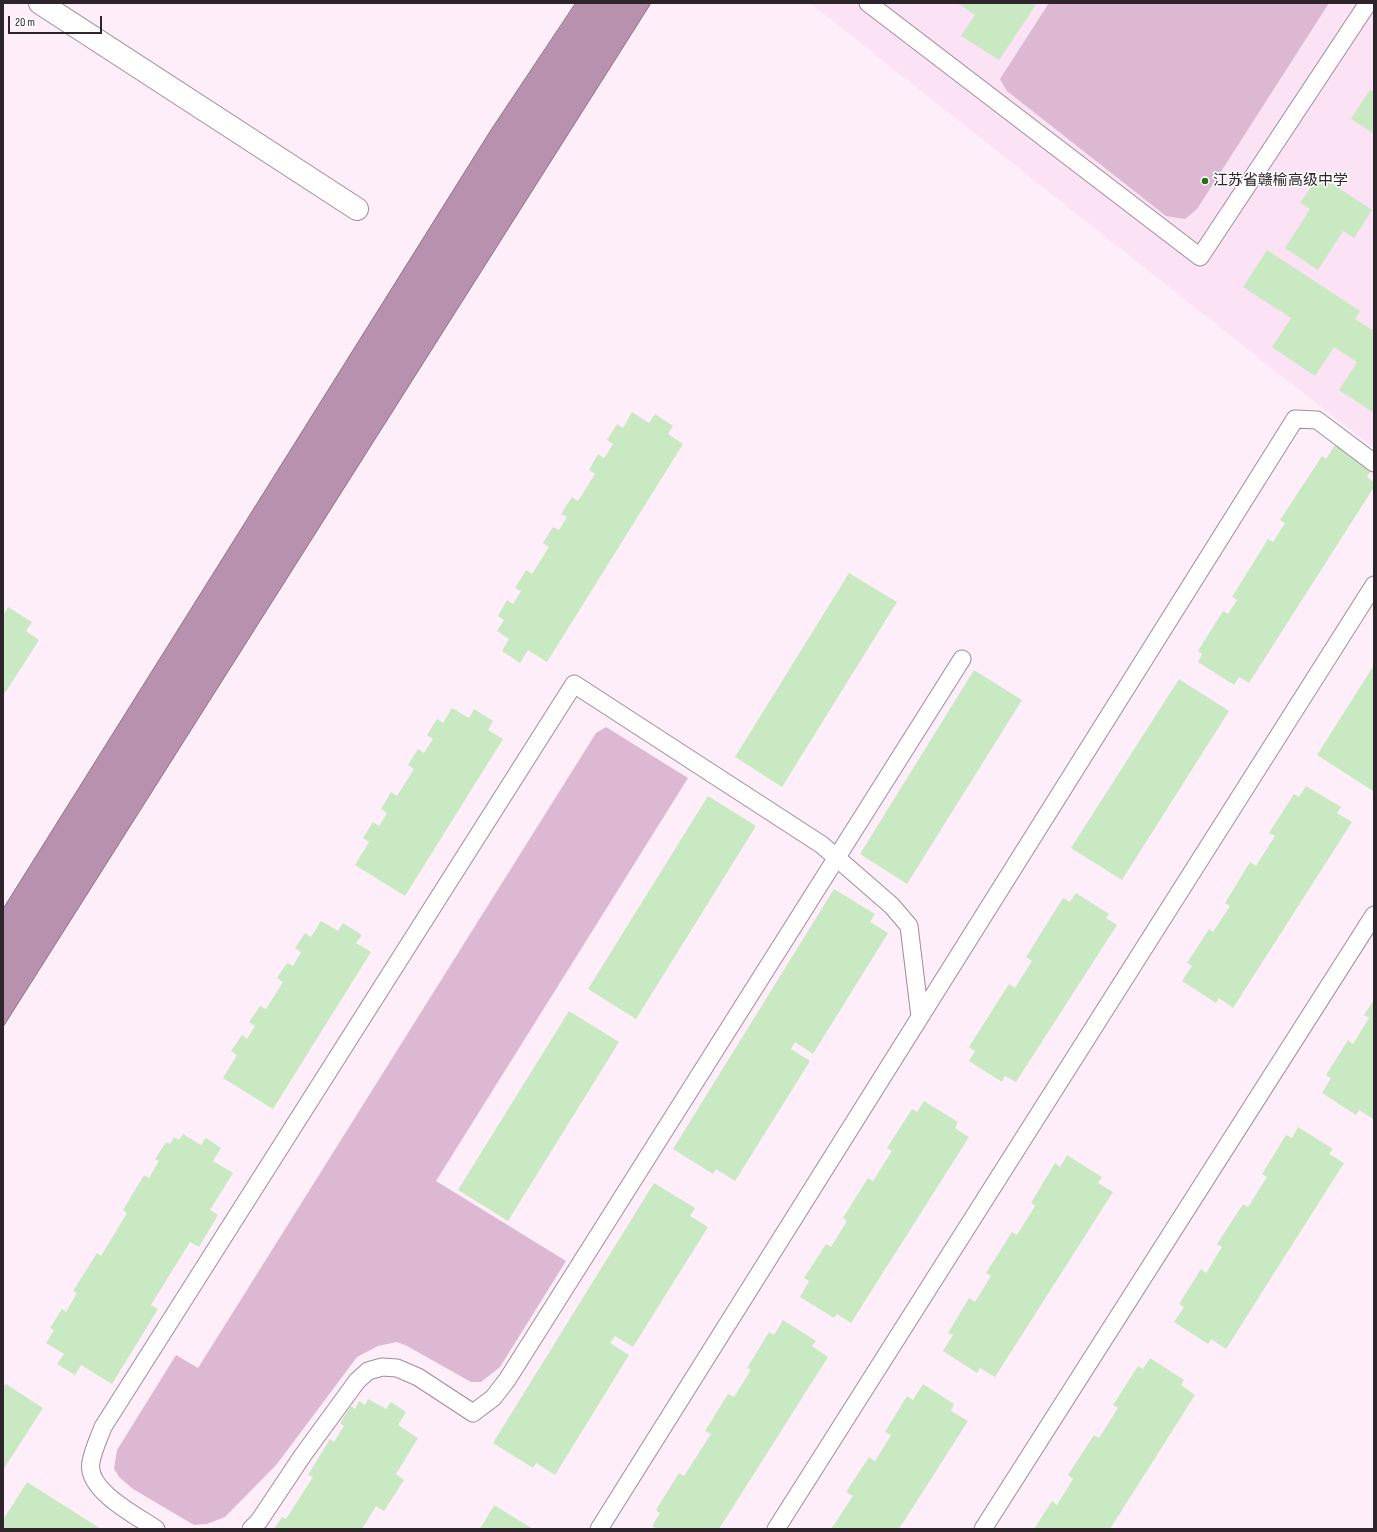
<!DOCTYPE html>
<meta charset="utf-8">
<style>
body{margin:0}
#map{position:relative;width:1377px;height:1532px;overflow:hidden;background:#feeefa;font-family:"Sofia Sans Condensed",sans-serif}
canvas{display:block}
.frame{position:absolute;inset:0;border:4px solid #2e242b;pointer-events:none}
.scale{position:absolute;left:8px;top:16px;width:94px;height:18px;box-sizing:border-box;border:2px solid #2e242b;border-top:0;padding-left:5px;font-size:12px;line-height:14px;white-space:nowrap;color:#2e242b;-webkit-text-stroke:3px #fff;paint-order:stroke}
</style>
<div id="map">
<canvas width="1377" height="1532"></canvas>
<div class="frame"></div>
<div class="scale">20 m</div>
</div>
<script>
const context = document.querySelector('canvas').getContext('2d');
context.lineJoin = 'round';
function fill(path, color) {
  context.fillStyle = color;
  context.fill(path, 'evenodd');
}
function strokePath(path, color, width, dash) {
  context.strokeStyle = color;
  context.lineWidth = width;
  context.lineCap = dash ? 'butt' : 'round';
  context.setLineDash(dash || []);
  context.stroke(path);
}
function label(font, color, halo, rows, align = 'center') {
  context.font = font + ' "Sofia Sans Condensed","Noto Sans SC",sans-serif';
  context.lineWidth = 3;
  context.setLineDash([]);
  context.textBaseline = 'middle';
  context.strokeStyle = halo;
  context.fillStyle = color;
  for (const [text, x, y, turn = 0] of rows) {
    context.save();
    context.translate(x, y);
    context.rotate((+turn || 0) * Math.PI / 180);
    context.textAlign = isNaN(turn) ? turn : align;
    if (halo) context.strokeText(text, 0, 0);
    context.fillText(text, 0, 0);
    context.restore();
  }
}
const built = new Path2D(`
 M810,3H1374V448L1260,359Z`);
const green = new Path2D(`
 M1049,3H1329L1197,209L1185,219L1166,216L1007,91L1000,79Z
 M606,727L688,778L436,1181L566,1261L500,1367L481,1382H471L407,1346L397,1342L378,1346L357,1357L277,1464L225,1517L207,1524L194,1525L133,1489L120,1478L114,1469L117,1450L176,1355L198,1368L596,733Z`);
const water = new Path2D(`
 M576,3H651L3,1027V909L491,130Z`);
const building = new Path2D(`
 M957,3H1037L999,60L961,36L975,15Z
 M1370,90L1374,92V134L1351,119Z
 M1319,175L1372,210L1354,238L1343,231L1318,270L1285,248L1310,209L1300,203Z
 M1267,250L1360,311L1355,319L1372,330L1374,326V413L1339,390L1357,362L1334,347L1315,376L1272,347L1291,318L1243,287Z
 M632,412L649,423L655,414L673,426L668,434L683,444L547,662L528,650L520,663L502,651L509,639L497,631L504,620L498,616L507,600L513,604L521,591L515,588L526,570L532,574L549,547L543,543L553,527L559,530L567,517L561,514L572,497L578,501L595,474L589,470L598,454L604,458L613,444L607,440L617,424L623,428Z
 M1335,445L1372,469L1367,477L1374,482V487L1249,683L1239,677L1234,685L1198,662L1202,654L1198,651L1223,611L1228,614L1237,600L1232,597L1268,539L1273,542L1285,523L1280,520L1322,456L1326,459Z
 M849,573L897,602L782,787L735,757Z
 M8,607L32,622L26,631L39,640L3,696V616Z
 M1374,665V789L1373,791L1317,755Z
 M974,670L1022,700L907,884L860,854Z
 M1179,679L1229,711L1122,880L1071,848Z
 M452,708L469,718L474,709L493,721L488,730L503,739L405,896L355,865L369,842L363,838L373,822L379,826L387,813L381,809L391,792L397,796L414,769L408,765L418,749L424,753L433,739L427,735L437,719L443,723Z
 M1306,786L1341,807L1337,813L1352,822L1233,1008L1219,998L1216,1003L1182,981L1192,966L1187,963L1209,929L1213,932L1230,906L1225,903L1250,862L1256,866L1275,836L1269,833L1294,794L1299,797Z
 M708,796L756,826L636,1019L588,989Z
 M834,889L875,914L870,922L888,933L813,1054L795,1042L791,1049L810,1061L735,1181L716,1169L713,1174L673,1149Z
 M1076,893L1109,914L1106,918L1117,925L1016,1082L1005,1076L1002,1082L969,1061L975,1051L969,1047L1009,984L1015,988L1032,961L1026,957L1063,898L1070,902Z
 M321,921L338,931L343,923L362,935L356,943L371,952L273,1109L223,1078L237,1055L231,1051L242,1035L247,1039L255,1026L249,1022L260,1006L266,1009L283,982L277,978L287,963L293,966L301,952L295,948L305,933L311,937Z
 M1374,1000V1118L1373,1119L1359,1110L1356,1115L1322,1093L1331,1078L1326,1075L1348,1040L1353,1044L1369,1018L1364,1015Z
 M569,1011L619,1042L508,1221L458,1190Z
 M924,1101L958,1122L955,1128L969,1137L851,1323L837,1314L834,1318L800,1297L809,1281L804,1278L826,1244L831,1247L847,1221L843,1218L868,1178L873,1181L892,1151L887,1148L912,1109L917,1112Z
 M1298,1127L1333,1149L1329,1154L1344,1163L1226,1349L1211,1339L1208,1344L1174,1322L1184,1307L1179,1304L1201,1269L1206,1273L1222,1247L1217,1244L1243,1204L1248,1207L1267,1177L1262,1174L1286,1135L1292,1138Z
 M183,1134L201,1145L206,1138L221,1148L213,1161L233,1173L210,1210L218,1215L199,1247L190,1242L151,1305L158,1309L112,1384L81,1365L75,1375L57,1364L64,1354L46,1343L54,1330L50,1328L62,1309L66,1312L77,1293L73,1291L97,1253L101,1256L127,1213L123,1210L144,1175L149,1178L159,1161L155,1159L166,1142L170,1144L174,1137L179,1140Z
 M1067,1155L1102,1177L1098,1183L1113,1192L995,1377L980,1368L977,1373L943,1351L953,1335L948,1333L969,1298L975,1302L991,1276L986,1273L1012,1232L1017,1235L1035,1206L1031,1203L1055,1163L1060,1167Z
 M654,1183L695,1208L690,1216L708,1227L633,1347L615,1336L610,1343L629,1355L555,1475L536,1463L533,1468L493,1443Z
 M783,1320L816,1341L812,1346L828,1357L719,1529H657L652,1526L660,1513L656,1510L679,1473L684,1476L711,1434L705,1431L728,1394L734,1397L751,1370L747,1368L769,1332L774,1335Z
 M1150,1358L1184,1380L1181,1385L1195,1395L1110,1529H1034L1052,1501L1057,1505L1073,1479L1068,1475L1094,1435L1099,1438L1118,1408L1113,1405L1138,1366L1143,1369Z
 M6,1384L43,1408L3,1470V1388Z
 M923,1384L954,1404L951,1411L968,1421L899,1529H831L853,1496L846,1492L869,1457L875,1461L891,1435L885,1432L907,1396L913,1400Z
 M368,1399L386,1409L391,1402L406,1412L398,1425L418,1438L396,1474L404,1480L384,1511L376,1506L362,1529H274L282,1517L286,1519L313,1477L308,1475L330,1439L334,1442L344,1426L340,1423L351,1406L355,1409L359,1401L365,1405Z
 M27,1482L101,1529H3V1520Z
 M494,1505L533,1529H480Z`);
const service = new Path2D(`
 M868,3L1200,257L1368,3
 M156,1529C137,1516 85,1490 91,1462C93,1450 99,1438 103,1427L574,684L822,845L892,906L909,926L920,1017
 M251,1529L259,1521L303,1455L357,1381L368,1371L382,1367L397,1368L418,1377L473,1413L493,1398L507,1380L962,659
 M599,1529L1295,419L1317,420L1374,463
 M776,1529L1374,585
 M983,1529L1374,915`);
const minor = new Path2D(`
 M40,3L357,209`);
const markers = [
 [1205,181,4,"#277113"]
];
const poiNames = [
 ["江苏省赣榆高级中学",1213,181]
];
fill(built, '#fce2f5');
fill(green, '#dcb8d3');
fill(water, '#b891af');
strokePath(water, '#8f7087', 1);
fill(building, '#c9e9c2');
strokePath(service, '#a28a9c', 19);
strokePath(minor, '#a28a9c', 24);
strokePath(service, '#fff', 17);
strokePath(minor, '#fff', 22);
for (const [x, y, r, color] of markers) {
  const dot = new Path2D();
  dot.arc(x, y, r, 0, 2 * Math.PI);
  context.fillStyle = color;
  context.fill(dot);
  strokePath(dot, '#fff', 1.5);
}
label('15px', '#2e242b', '#fff', poiNames, 'left');
</script>
